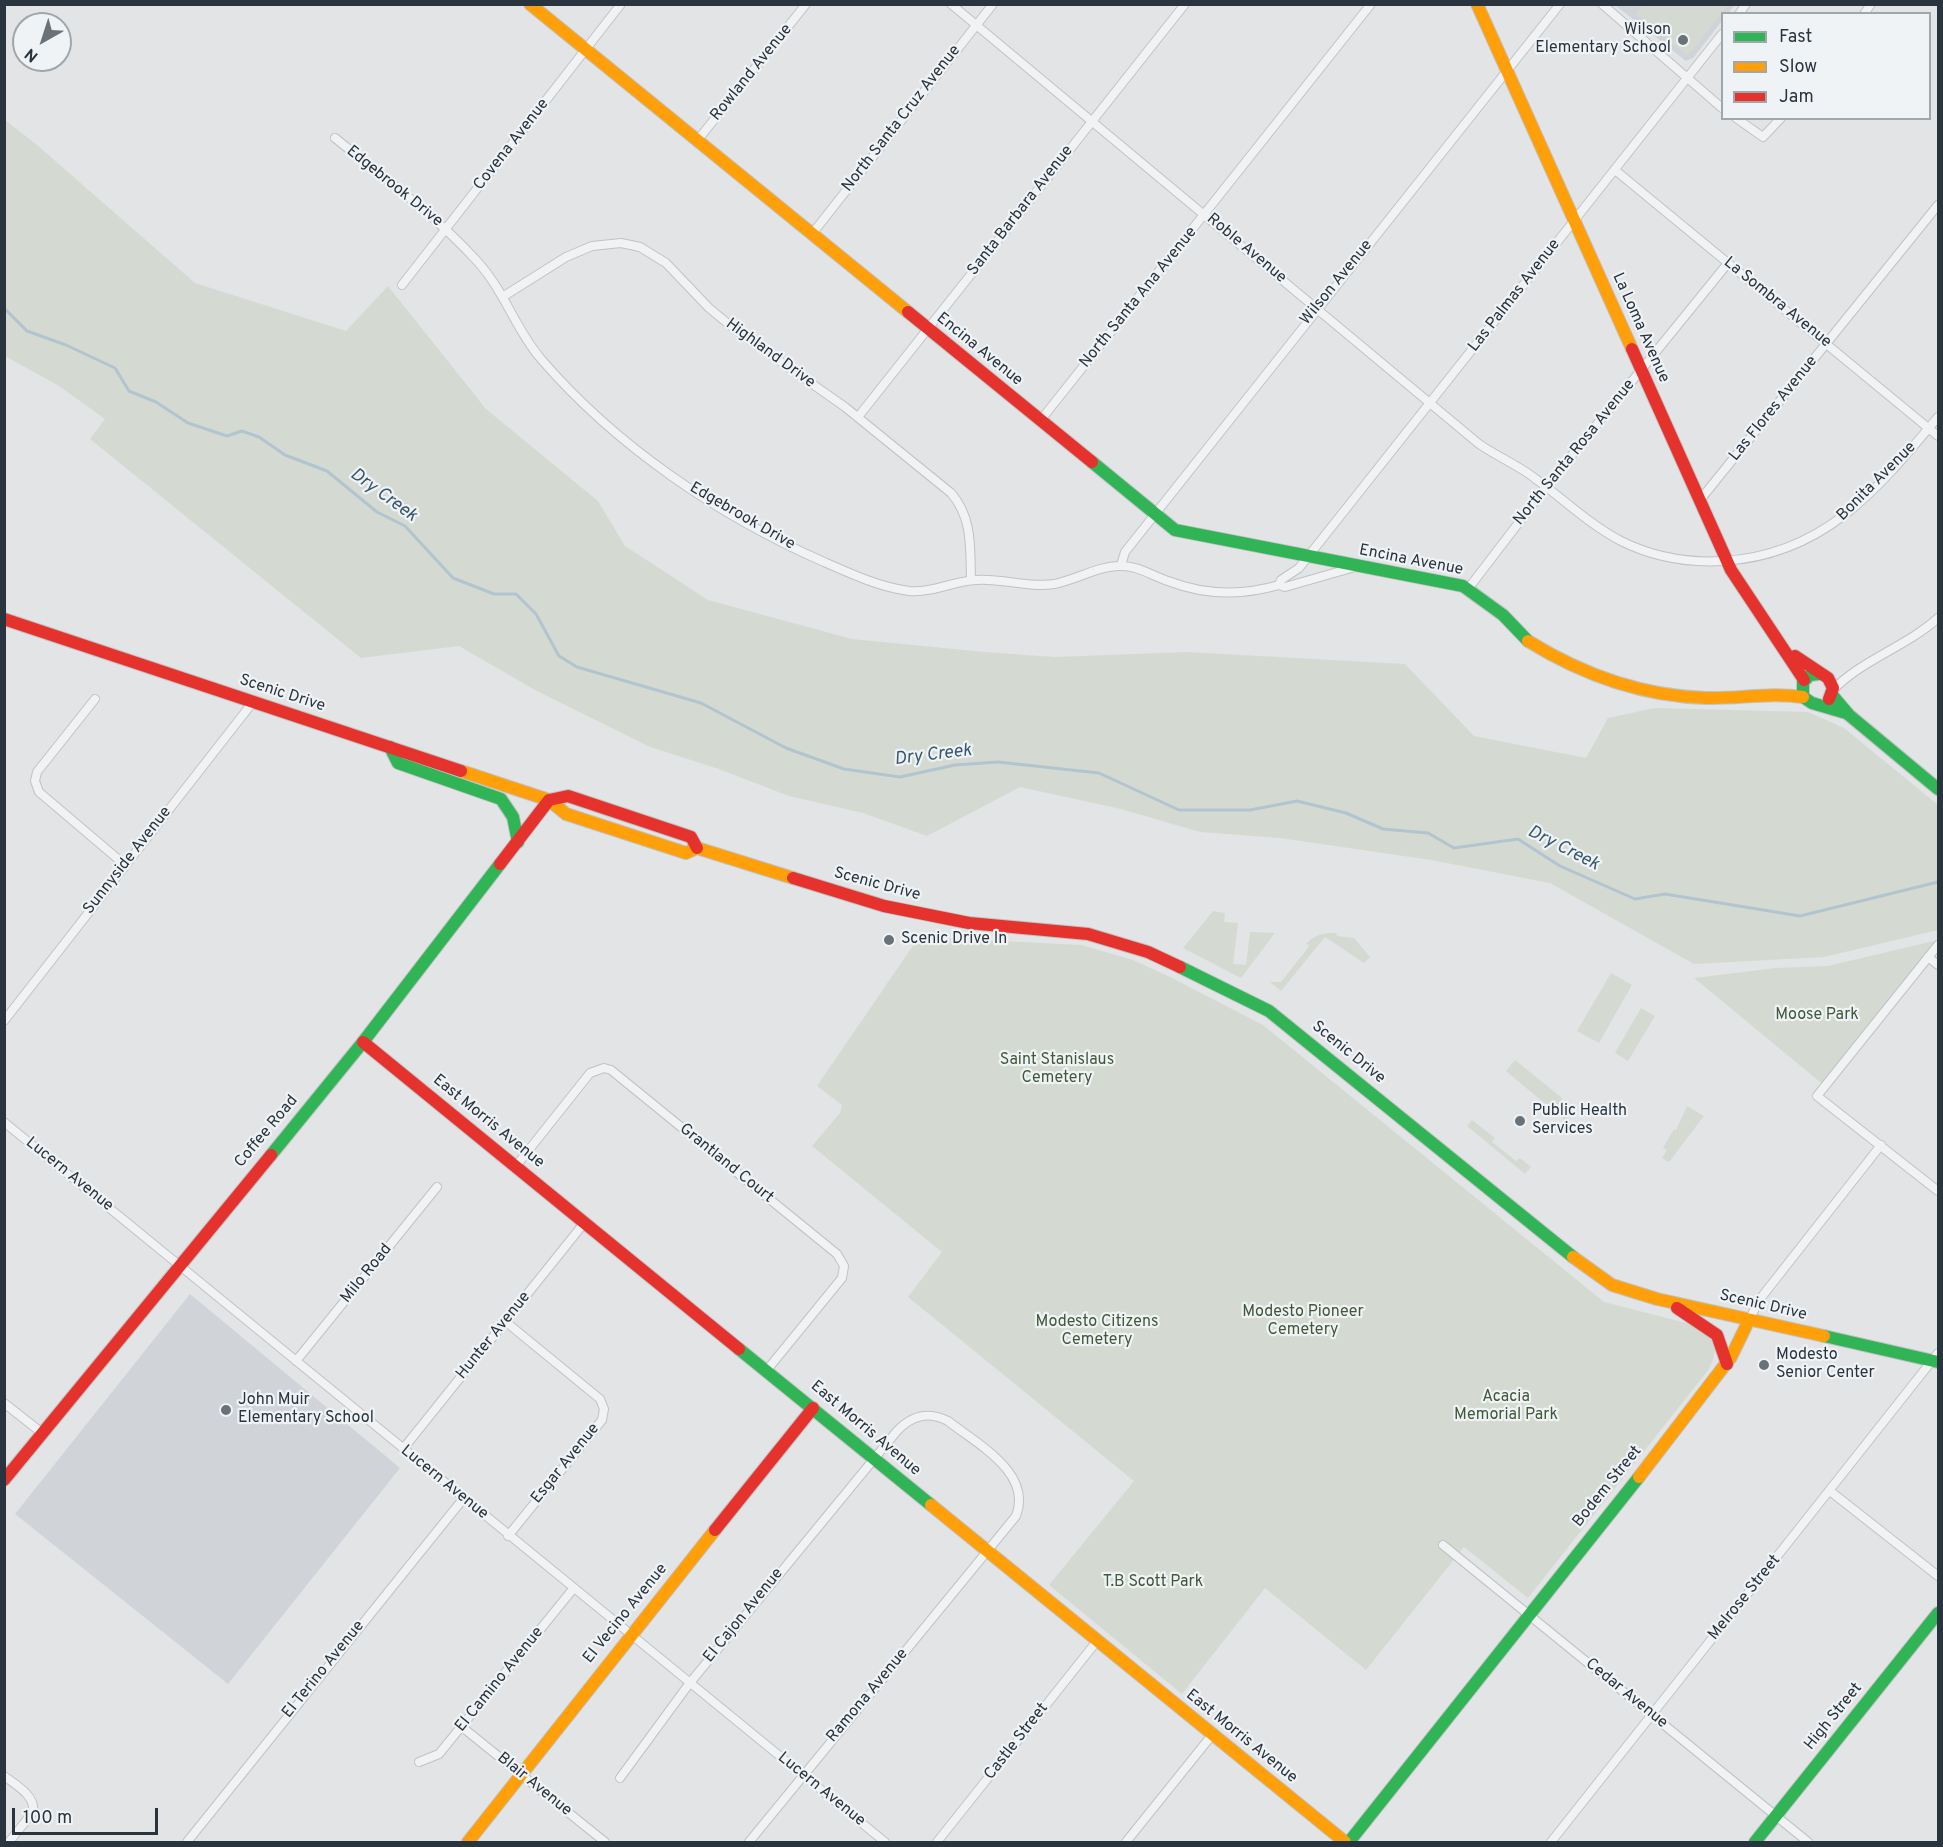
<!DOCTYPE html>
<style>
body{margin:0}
#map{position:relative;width:1943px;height:1847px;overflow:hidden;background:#e2e4e6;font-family:Overpass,sans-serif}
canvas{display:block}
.frame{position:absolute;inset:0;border:6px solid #2a343e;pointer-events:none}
.legend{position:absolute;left:1721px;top:12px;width:210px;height:108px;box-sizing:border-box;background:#eff3f6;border:2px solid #a0a7ac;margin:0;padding:8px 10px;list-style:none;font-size:18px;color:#2a343e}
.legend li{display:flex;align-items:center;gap:12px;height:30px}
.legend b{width:30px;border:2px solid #a0a7ac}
.north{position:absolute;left:12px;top:12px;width:60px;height:60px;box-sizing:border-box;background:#eff3f6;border:2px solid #a0a7ac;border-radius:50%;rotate:219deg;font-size:16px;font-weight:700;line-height:24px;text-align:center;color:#2a343e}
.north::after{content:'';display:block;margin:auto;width:21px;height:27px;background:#6a7279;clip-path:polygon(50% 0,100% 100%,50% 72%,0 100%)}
.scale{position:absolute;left:12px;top:1808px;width:146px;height:27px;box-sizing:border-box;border:3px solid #2a343e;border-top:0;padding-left:8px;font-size:18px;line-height:21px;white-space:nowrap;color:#2a343e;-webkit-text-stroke:4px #eff3f6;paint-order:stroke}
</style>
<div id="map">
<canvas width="1943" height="1847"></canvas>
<div class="frame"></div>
<ul class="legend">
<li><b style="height:8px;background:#30b455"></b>Fast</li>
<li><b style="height:8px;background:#ff9f0a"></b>Slow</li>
<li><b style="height:8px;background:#e5322d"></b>Jam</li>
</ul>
<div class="north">N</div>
<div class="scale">100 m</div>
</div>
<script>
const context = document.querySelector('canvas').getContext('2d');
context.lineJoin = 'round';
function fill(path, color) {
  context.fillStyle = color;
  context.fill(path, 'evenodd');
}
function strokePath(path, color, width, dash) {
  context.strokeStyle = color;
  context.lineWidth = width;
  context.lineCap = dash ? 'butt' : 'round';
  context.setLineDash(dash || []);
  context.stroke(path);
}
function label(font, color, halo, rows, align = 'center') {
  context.font = font + ' Overpass,sans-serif';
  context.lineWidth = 4.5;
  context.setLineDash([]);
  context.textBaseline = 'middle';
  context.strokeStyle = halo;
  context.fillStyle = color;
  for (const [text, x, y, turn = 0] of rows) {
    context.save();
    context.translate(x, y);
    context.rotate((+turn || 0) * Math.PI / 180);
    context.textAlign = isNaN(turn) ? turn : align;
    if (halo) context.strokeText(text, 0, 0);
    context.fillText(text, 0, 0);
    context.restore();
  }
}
const built = new Path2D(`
 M1615,5H1735L1728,13L1722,14V21L1693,58L1686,61Z
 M190,1294L400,1468L228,1684L15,1514Z`);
const green = new Path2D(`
 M1643,5V4L1728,5L1688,56L1635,14Z
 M5,120L37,145L195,283L346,331L388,286L486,409L598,501L625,546L708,600L852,639L984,652L1055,657L1187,652L1405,664L1474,736L1586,758L1608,718L1655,708L1808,712L1844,728L1938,805V930L1824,957L1694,964L1550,883L1431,860L1280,838L1200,832L1121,809L1020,787L927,836L863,813L789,796L716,768L650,747L535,690L459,646L361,658L90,439L105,419L59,386L5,356Z
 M1213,911L1225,913L1224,922L1238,923L1233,964L1246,965L1250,932L1275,933L1241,978L1183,948Z
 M1336,933L1337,936L1354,938L1370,957L1364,963L1325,937L1281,991L1270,982H1281L1307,949L1309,945L1306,944C1315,934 1324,933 1336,933Z
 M921,934L943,938L1081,945L1133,960L1170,977L1263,1025L1604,1302L1698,1326C1718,1340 1719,1347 1709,1369L1528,1598L1464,1547L1366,1670L1265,1588L1182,1694L1049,1585L1134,1481L908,1297L942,1252L812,1146L840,1113L842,1105L817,1086Z
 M1938,940V945L1825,1086L1694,978L1776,968L1828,966Z
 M1611,973L1632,985L1599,1043L1577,1031Z
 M1641,1008L1655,1016L1628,1061L1615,1053Z
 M1515,1060L1562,1098L1561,1101L1569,1105L1567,1122L1506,1071Z
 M1687,1106L1704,1116L1669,1162L1662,1158L1667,1150L1663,1148L1674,1129L1676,1130Z
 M1472,1120L1495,1138L1492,1142L1516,1161L1520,1158L1531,1167L1525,1174L1467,1126Z`);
const stream = new Path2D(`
 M4,308L27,331L66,345L115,368L129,391L156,402L188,423L227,436L242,431L259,437L285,455L327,471L377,512L405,526L453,578L494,594H516L536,614L559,656L577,667L701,703L786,748L844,769L900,777L955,765L998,762L1099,773L1179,810H1250L1297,801L1346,813L1383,829L1428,833L1454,848L1518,839L1560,866L1635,899L1665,894L1800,916L1938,882`);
const street = new Path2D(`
 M951,4L1479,444C1495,455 1513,463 1529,474C1560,496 1588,524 1621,541C1653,557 1688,563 1723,561C1824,555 1877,490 1938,417
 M1602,4L1722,108
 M1739,14L1746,4
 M1864,14L1871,4
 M1736,118L1763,137L1781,118
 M335,138C383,177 434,214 476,260C505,291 515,329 541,359C616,446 719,516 824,562C851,574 880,587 909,591C933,593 953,581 976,580C1003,578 1027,588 1054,584C1076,580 1098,566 1120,566C1137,565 1152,576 1168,581C1204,595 1241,596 1279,585L1285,587L1355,567
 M697,141L806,4
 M1615,170L1938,436
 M812,234L993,4
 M402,285L621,4
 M504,296L566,257L592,246L621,243L640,247L666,263L709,308L737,331L845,407L951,493C973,518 970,549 971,580
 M858,417L1185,4
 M1040,421L1371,4
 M1700,500L1938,205
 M1121,565L1125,552L1560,4
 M1279,585L1281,580L1299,568L1722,34
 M1468,589L1546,487L1728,263
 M1832,691C1861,660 1906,647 1938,618
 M95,699L37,772L35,781L39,792L125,865
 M1938,945L1817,1096L1938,1191
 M1928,957L1938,965
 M4,1021L253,702
 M4,1122L885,1842
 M516,1166L590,1073L604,1068L611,1070L837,1254L844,1266L842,1278L767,1370
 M1749,1320L1760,1299L1881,1145
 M506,1322L600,1399L604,1409L602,1420L508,1536
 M296,1361L437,1187
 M4,1403L42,1433
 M403,1449L585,1222
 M1830,1491L1938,1576
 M1443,1545L1808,1842
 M462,1727L605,1842
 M419,1762L439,1754L573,1589
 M4,1776C16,1785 36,1796 33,1812L9,1842
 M620,1778L689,1684L897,1431C912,1415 928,1411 948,1421C977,1444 1033,1473 1016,1516L749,1842
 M187,1842L463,1499
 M937,1842L1097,1641
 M1126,1842L1212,1735
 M1551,1842L1938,1353`);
const fast = new Path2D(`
 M1092,462L1175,530L1463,586L1503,615L1528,641
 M1819,674L1810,675L1803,682V697L1812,703L1846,713
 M1832,695L1849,715L1938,789
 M390,747L398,763L501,799L513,817L518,842
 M1180,967L1269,1011L1573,1257
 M271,1155L363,1042L500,864
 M1824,1336L1938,1362
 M739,1349L931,1505
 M1349,1842L1639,1477
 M1755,1842L1938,1613`);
const slow = new Path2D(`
 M530,4L908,312
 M1477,4L1632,349
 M1528,641C1583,675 1642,696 1706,698C1739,699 1770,692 1803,697
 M461,771L549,800L566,814L686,853L697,848L793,878
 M1573,1257L1612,1285L1657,1299L1824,1336
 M1639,1477L1731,1357L1749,1320
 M931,1505L1345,1842
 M468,1842L715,1530`);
const jam = new Path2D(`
 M908,312L1092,462
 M1632,349L1731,570L1804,680
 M4,619L461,771
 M1795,656L1828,678L1833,688L1829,699
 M549,800L568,796L691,837L697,848
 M500,864L549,800
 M793,878L884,906L969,923L1088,934L1148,952L1180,967
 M363,1042L739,1349
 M1677,1308L1717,1335L1727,1364
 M4,1480L271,1155
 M715,1530L813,1408`);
const markers = [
 [1683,40,6,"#6a7279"],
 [889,940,6,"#6a7279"],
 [1520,1121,6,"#6a7279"],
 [1764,1365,6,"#6a7279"],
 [226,1410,6,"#6a7279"]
];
const poiNames = [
 ["Wilson",1671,31,"right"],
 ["Elementary School",1671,49,"right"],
 ["Scenic Drive In",901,940],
 ["Public Health",1532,1112],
 ["Services",1532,1130],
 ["Modesto",1776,1356],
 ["Senior Center",1776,1374],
 ["John Muir",238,1401],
 ["Elementary School",238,1419]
];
const streetNames = [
 ["Rowland Avenue",752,73,-51],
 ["North Santa Cruz Avenue",902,119,-52],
 ["Covena Avenue",512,145,-52],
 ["Edgebrook Drive",394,187,39],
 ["Santa Barbara Avenue",1021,211,-52],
 ["Roble Avenue",1246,249,40],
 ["Wilson Avenue",1337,283,-51],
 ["Las Palmas Avenue",1515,296,-52],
 ["North Santa Ana Avenue",1139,298,-51],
 ["La Sombra Avenue",1777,303,39],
 ["La Loma Avenue",1640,328,66],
 ["Encina Avenue",979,350,39],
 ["Highland Drive",770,354,36],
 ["Las Flores Avenue",1774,409,-51],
 ["North Santa Rosa Avenue",1575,453,-51],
 ["Bonita Avenue",1877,482,-45],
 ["Edgebrook Drive",742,517,30],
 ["Encina Avenue",1411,561,11],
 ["Scenic Drive",282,694,18],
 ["Sunnyside Avenue",128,861,-52],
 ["Scenic Drive",877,885,15],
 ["Scenic Drive",1348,1053,39],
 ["East Morris Avenue",488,1122,39],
 ["Coffee Road",267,1132,-50],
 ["Grantland Court",726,1164,39],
 ["Lucern Avenue",69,1175,39],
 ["Milo Road",367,1274,-51],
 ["Scenic Drive",1763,1306,13],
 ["Hunter Avenue",494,1336,-51],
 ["East Morris Avenue",865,1429,40],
 ["Esgar Avenue",566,1464,-51],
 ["Lucern Avenue",444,1483,39],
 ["Bodem Street",1608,1487,-51],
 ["Melrose Street",1745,1598,-51],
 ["El Vecino Avenue",626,1614,-51],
 ["El Cajon Avenue",744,1616,-51],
 ["El Terino Avenue",324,1670,-51],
 ["El Camino Avenue",500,1680,-51],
 ["Cedar Avenue",1626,1694,39],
 ["Ramona Avenue",868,1696,-50],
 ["High Street",1834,1717,-51],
 ["East Morris Avenue",1241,1737,39],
 ["Castle Street",1017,1742,-52],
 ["Blair Avenue",534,1785,39],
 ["Lucern Avenue",821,1790,39]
];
const parkNames = [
 ["Moose Park",1817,1016],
 ["Saint Stanislaus",1057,1061],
 ["Cemetery",1057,1079],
 ["Modesto Pioneer",1303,1313],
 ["Cemetery",1303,1331],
 ["Modesto Citizens",1097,1323],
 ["Cemetery",1097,1341],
 ["Acacia",1506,1398],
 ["Memorial Park",1506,1416],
 ["T.B Scott Park",1153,1583]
];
const waterNames = [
 ["Dry Creek",383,496,36],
 ["Dry Creek",933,756,-7],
 ["Dry Creek",1563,849,27]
];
fill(built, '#d0d4d9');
fill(green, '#d4dad2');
strokePath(stream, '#b2c4cf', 3);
strokePath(street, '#c0c2c4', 10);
strokePath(fast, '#c0c2c4', 14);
strokePath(slow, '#c0c2c4', 14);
strokePath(jam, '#c0c2c4', 14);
strokePath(street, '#f1f2f4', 8);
strokePath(fast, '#30b455', 12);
strokePath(slow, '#ff9f0a', 12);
strokePath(jam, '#e5322d', 12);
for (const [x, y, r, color] of markers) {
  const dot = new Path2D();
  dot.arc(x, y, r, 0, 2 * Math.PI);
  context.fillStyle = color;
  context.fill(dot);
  strokePath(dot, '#eff3f6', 2);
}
label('16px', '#2a343e', '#eff3f6', poiNames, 'left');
label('16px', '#2a343e', '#eff3f6', streetNames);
label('16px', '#425839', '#eff3f6', parkNames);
label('italic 18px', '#38576e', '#eff3f6', waterNames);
</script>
